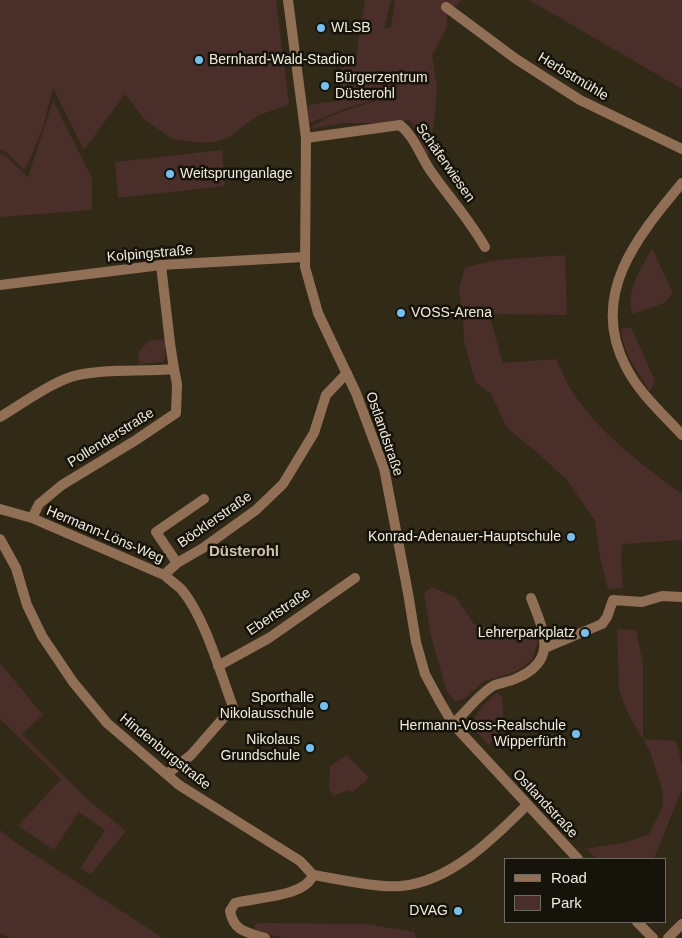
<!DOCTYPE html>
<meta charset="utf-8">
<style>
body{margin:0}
#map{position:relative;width:682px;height:938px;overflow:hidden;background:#312a16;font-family:Arial,sans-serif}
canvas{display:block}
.legend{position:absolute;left:504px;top:858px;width:162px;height:65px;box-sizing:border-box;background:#16130a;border:1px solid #6d6a5f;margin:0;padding:6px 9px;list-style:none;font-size:15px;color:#f0ecdf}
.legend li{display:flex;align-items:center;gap:10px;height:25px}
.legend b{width:25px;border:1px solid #6d6a5f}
</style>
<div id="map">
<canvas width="682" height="938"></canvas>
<ul class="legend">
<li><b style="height:6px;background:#906f55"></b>Road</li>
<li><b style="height:14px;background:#492e29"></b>Park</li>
</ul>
</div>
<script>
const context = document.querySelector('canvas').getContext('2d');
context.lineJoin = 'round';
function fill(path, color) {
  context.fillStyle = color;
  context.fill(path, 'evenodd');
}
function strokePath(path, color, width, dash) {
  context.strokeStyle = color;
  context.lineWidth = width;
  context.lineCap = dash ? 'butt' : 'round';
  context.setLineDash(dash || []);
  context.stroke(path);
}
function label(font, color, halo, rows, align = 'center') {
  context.font = font + ' Arial,sans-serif';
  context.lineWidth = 5;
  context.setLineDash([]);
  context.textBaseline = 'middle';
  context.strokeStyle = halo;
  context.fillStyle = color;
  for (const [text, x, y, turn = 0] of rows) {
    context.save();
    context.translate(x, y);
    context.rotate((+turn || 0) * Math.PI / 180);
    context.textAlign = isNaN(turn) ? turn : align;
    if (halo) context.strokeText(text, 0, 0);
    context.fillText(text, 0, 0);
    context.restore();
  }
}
const green = new Path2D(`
 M0,0H276L289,104L255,117L230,137L215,142L202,143L172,139L144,119L125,94L84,150L53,88L43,127L33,152L24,170L6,152L0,149Z
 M365,0H391L384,28L391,27L395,0H461L458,5L447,10V27L432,55L437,88L434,123L427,161L422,145L410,120L388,123H343L309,129L332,115L390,96L347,108L309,123L308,105L340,100V69L355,64Z
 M529,0H682V89Z
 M53,101L92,178V210L0,217V154L6,156L28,177Z
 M222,150L225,186L118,198L115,162Z
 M652,248L673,293L664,303L633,314C624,292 642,267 652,248Z
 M565,255L567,315L489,314L503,363L556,359C562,372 568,386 576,397C604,437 643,465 682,494V540L622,544L621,563L623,587L608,590L600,557L595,521L567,480L533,449L507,428L491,394L475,382L464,341L463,317L459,290L465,267L497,260Z
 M631,327L655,381L650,391C637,372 623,352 621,329Z
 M165,339V357L163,362L139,364L138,352L149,341Z
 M432,587L456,597L474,624L538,640L532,660L516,672L484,681L464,699L455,701L447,692L431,636L424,593Z
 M617,629L636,630L643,664V739L676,741L682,765V789L654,859H597L586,849L627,842L649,834L663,806V793L650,751L628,714L619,690Z
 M0,663L43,715L22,734L88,800L126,831L91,874L80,868L105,830L79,812L54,850L18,826L61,779L0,719Z
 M497,692L502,697L504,723L489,745L472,727C477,710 484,704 497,692Z
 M347,755L369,778L353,792L349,790L333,796L329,788L330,766Z
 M0,830L15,842L163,938H10L0,933Z
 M262,923L366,924L415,932V938H284L258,932L255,928V924Z`);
const street = new Path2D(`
 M288,0L306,138L305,267L318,313L356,393L384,468L408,593L416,642L425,674L439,700L453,724L578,859
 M446,7L516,59L580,100L682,149
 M306,138L400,125C414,136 420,155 430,170C448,196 469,219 485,247
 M682,183C638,236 588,295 626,367C639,393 663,414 682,435
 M0,285L161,265L304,257
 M0,417C22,404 54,380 78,375C109,368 143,372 174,369L170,343L161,265
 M0,509L32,518L164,575C170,580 177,585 182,590C205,618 220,672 233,707L191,755L167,774
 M32,518L39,504L62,485L136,440L176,413L177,384L174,369
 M0,539L16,568L27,605L42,636L73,682L107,723L179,785L300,861L313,875
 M177,563L156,532L204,499
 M164,575L177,563L203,548L256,510L283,484L314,433L326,395L347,373
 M545,648L602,624L607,617L613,600L642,602L662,596L682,597
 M218,666L269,638L355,578
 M453,724C466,712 478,695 493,686C499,683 508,682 515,679C559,661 544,632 531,598
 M313,875C339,879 376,888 401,886C450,882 494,838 527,805
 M637,922L653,938
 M265,938C247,932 234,932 230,911L235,903C257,897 305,897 313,875
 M668,938L682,924`);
const markers = [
 [321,28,5,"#70c1f4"],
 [199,60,5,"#70c1f4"],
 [325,86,5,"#70c1f4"],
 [170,174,5,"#70c1f4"],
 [401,313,5,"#70c1f4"],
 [571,537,5,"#70c1f4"],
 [585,633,5,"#70c1f4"],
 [324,706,5,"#70c1f4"],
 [576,734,5,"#70c1f4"],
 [310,748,5,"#70c1f4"],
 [458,911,5,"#70c1f4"]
];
const poiNames = [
 ["WLSB",331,28,"left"],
 ["Bernhard-Wald-Stadion",209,60,"left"],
 ["Bürgerzentrum",335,78,"left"],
 ["Düsterohl",335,94,"left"],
 ["Weitsprunganlage",180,174,"left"],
 ["VOSS-Arena",411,313,"left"],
 ["Konrad-Adenauer-Hauptschule",561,537],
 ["Lehrerparkplatz",575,633],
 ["Sporthalle",314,698],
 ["Nikolausschule",314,714],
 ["Hermann-Voss-Realschule",566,726],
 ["Wipperfürth",566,742],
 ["Nikolaus",300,740],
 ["Grundschule",300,756],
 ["DVAG",448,911]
];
const streetNames = [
 ["Herbstmühle",573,77,31],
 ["Schäferwiesen",445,163,55],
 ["Kolpingstraße",150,254,-5],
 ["Ostlandstraße",384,434,71],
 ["Pollenderstraße",111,438,-32],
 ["Böcklerstraße",215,520,-35],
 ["Hermann-Löns-Weg",105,535,23],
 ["Ebertstraße",279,612,-34],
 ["Hindenburgstraße",165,752,39],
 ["Ostlandstraße",545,804,47]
];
const neighbourhoodNames = [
 ["Düsterohl",244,552]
];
fill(green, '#492e29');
strokePath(street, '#906f55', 10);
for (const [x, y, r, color] of markers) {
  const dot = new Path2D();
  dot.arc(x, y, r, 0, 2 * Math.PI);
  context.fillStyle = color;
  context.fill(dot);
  strokePath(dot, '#16130a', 2);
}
label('14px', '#f0ecdf', '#16130a', poiNames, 'right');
label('14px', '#f0ecdf', '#16130a', streetNames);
label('bold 15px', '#ccc3ab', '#16130a', neighbourhoodNames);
</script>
